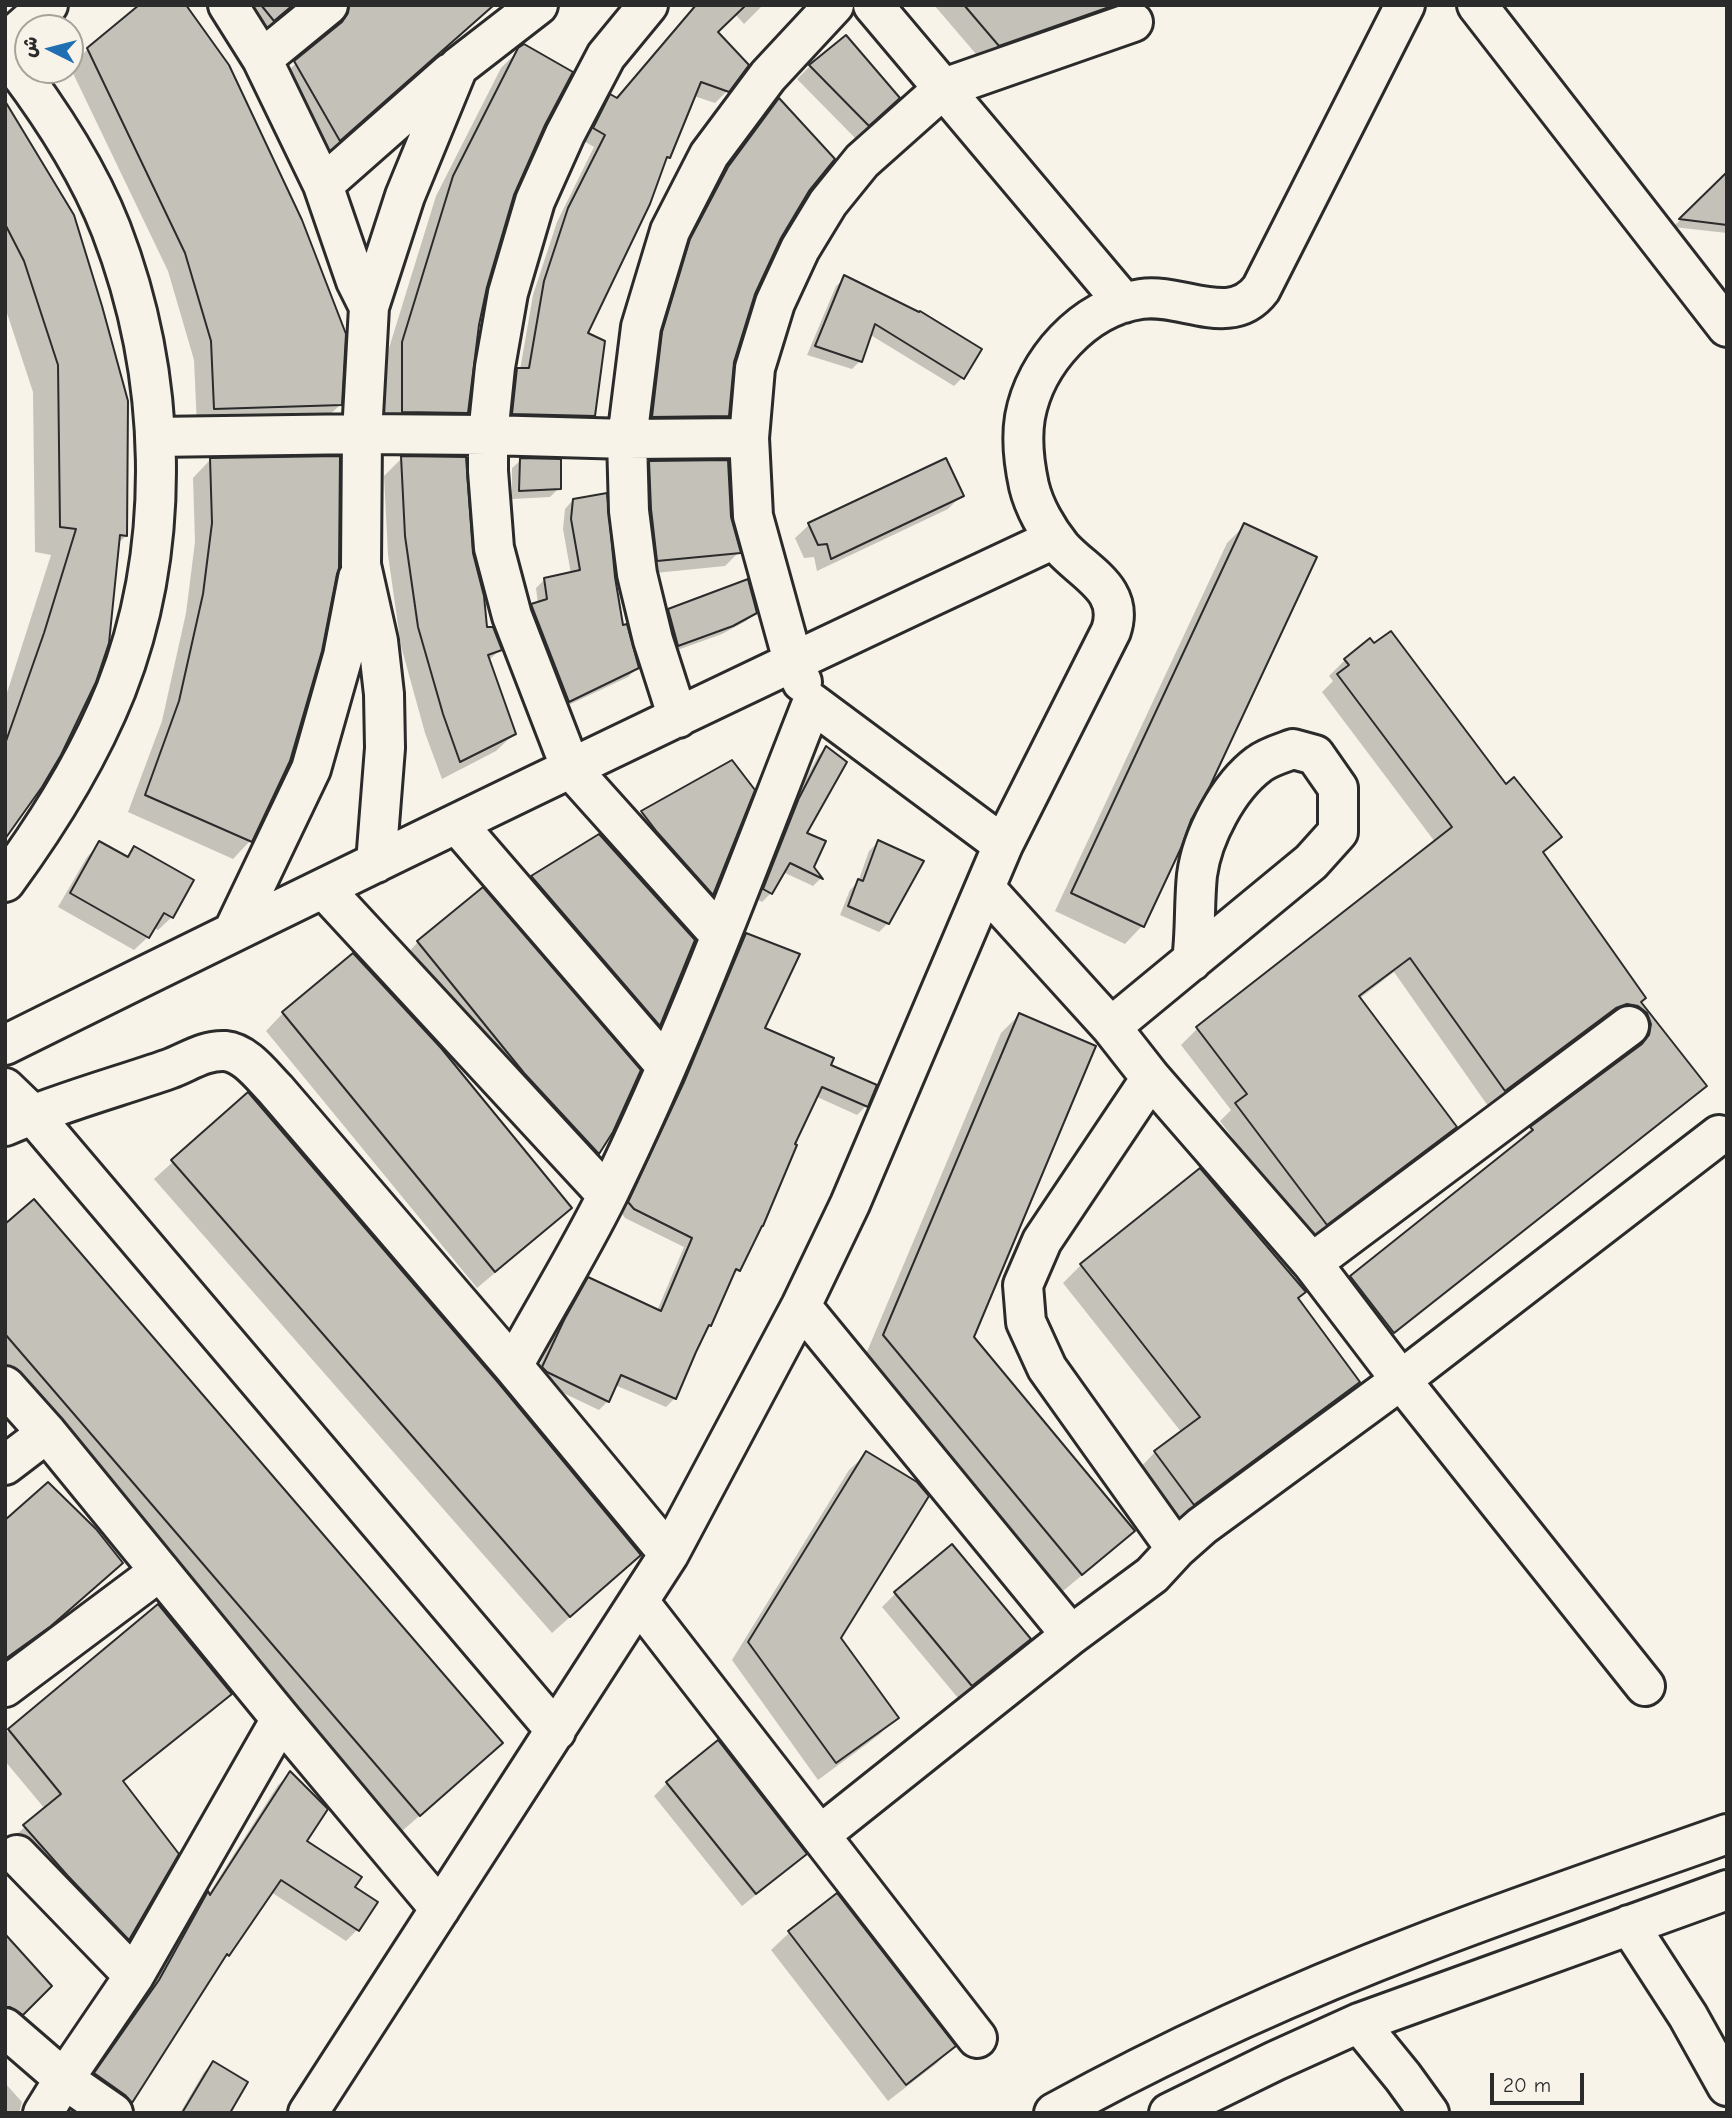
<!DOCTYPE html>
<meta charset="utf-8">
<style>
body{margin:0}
#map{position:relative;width:1732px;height:2118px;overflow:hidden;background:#f7f3e8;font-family:"Comic Neue","Playpen Sans Arabic",sans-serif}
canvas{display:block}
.frame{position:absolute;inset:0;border:7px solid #2b2b2b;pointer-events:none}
.north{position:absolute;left:14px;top:14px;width:70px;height:70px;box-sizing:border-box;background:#f7f3e8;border:2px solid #a5a39c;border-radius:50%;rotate:276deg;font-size:19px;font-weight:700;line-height:28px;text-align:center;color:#2b2b2b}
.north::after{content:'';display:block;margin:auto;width:24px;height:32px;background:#1f6fb2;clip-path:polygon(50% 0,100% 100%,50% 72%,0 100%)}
.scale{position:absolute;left:1490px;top:2073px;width:94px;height:32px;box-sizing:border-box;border:4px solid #2b2b2b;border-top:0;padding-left:9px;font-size:21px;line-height:24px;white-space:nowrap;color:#2b2b2b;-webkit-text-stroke:5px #f7f3e8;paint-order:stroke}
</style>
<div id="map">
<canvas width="1732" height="2118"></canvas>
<div class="frame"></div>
<div class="north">ش</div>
<div class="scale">20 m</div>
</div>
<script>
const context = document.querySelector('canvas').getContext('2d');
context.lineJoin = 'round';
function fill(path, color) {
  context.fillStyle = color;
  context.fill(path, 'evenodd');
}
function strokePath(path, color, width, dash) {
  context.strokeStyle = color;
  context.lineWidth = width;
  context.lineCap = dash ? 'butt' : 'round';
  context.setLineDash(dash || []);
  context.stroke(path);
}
const shadow = new Path2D(`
 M249,5H294L260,33L257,29L263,23Z
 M332,5H495L462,31L423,68L326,153L282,76L335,29L337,17Z
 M696,5H763L744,24L735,14L716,32L727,91L715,103L694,96L668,157L664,162L586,333L593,415L581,428L501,425L505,383L520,370L533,295L557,222L594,147L582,140L599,109L611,97L616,100Z
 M934,5H1132L982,61Z
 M846,38L885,111L855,138L797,79L810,66Z
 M88,49L340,405L322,422L197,426L194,360L168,271L70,67Z
 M520,49L543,124L512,194L485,286L477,325L467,412L449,430H384L385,361L436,196L501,68Z
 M779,100L808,190L780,237L753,293L732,361L727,416L713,430L638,431L676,256L713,183L765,115Z
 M5,110L126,536L117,544L5,833V699L51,555L35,552L33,392L5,307Z
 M1726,176L1727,233L1673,227Z
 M845,278L962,378L954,386L869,334L860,361L852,369L807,355L836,286Z
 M402,458L485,629L500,650L488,661L514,734L496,751L442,779L425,733L401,646L388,555L384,476Z
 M210,460L250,841L233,859L128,812L162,721L186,613L195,542L193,478Z
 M521,460L559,488L550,497L512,499V468Z
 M650,462L729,518L739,552L725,566L645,574L637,476Z
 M961,496L948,509L817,571L814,557L804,558L795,538L809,525Z
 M573,500L614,577L622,628L637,668L628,677L560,709L524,614L532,605L538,604L536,588L545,579L571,574L563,529L565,509Z
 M1245,525L1189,819L1179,847L1142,926L1125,944L1055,911L1227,543Z
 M669,611L755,613L746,621L722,634L669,653L660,619Z
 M1345,660L1506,786L1560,836L1542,854L1639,1002L1704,1086L1688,1102L1377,1348L1335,1293L1351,1277L1516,1146L1515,1144L1532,1128L1633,1052L1635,1041L1610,1020L1598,1024L1488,1106L1394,972L1359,999L1455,1127L1439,1143L1310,1240L1220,1121L1231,1110L1181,1045L1197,1029L1435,842L1322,692L1333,681L1329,676Z
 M826,748L805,834L811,867L820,879L813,886L783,872L771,893L762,902L755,898L790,808L818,756Z
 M731,762L753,790L712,894L699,907L629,825L642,812Z
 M598,836L693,941L659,1025L641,1042L514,895L532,877Z
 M878,842L888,923L879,932L840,915L850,890L858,882L869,851Z
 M100,843L125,858L135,848L172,917L158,930L153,927L148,937L134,950L58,907L87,857Z
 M746,935L763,1029L829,1066L866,1106L857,1115L815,1096L738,1270L729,1279L675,1398L666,1407L615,1385L608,1401L599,1410L538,1381L534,1377L556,1331L580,1288L589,1279L657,1311L684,1247L625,1218L621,1212L737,943Z
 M418,942L612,1131L598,1153L580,1171L401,960Z
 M283,1013L570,1207L552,1225L477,1288L266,1031Z
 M1019,1015L972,1337L1132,1531L1115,1548L1063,1591L866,1354L1001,1033Z
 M248,1094L621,1572L552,1633L154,1179Z
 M5,1226L483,1760L401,1832L5,1372Z
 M1081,1265L1297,1299L1358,1382L1340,1400L1176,1521L1138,1470L1155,1452L1182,1433L1063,1283Z
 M867,1453L839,1638L896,1717L879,1735L818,1780L732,1660L849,1470Z
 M5,1522L103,1581L31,1643L5,1662Z
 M896,1593L1029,1639L1016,1652L958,1698L882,1607Z
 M158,1606L230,1694L214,1710L122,1783L128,1939L112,1955L8,1842L45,1809L5,1761V1734Z
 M290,1774L305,1841L353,1888L375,1902L357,1930L346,1941L271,1892L228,1955L219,1963L131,2102L120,2113L84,2086L148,1993L196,1905L208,1895L278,1785Z
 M667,1783L804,1854L791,1867L742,1906L654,1796Z
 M837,1896L954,2046L936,2064L888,2101L771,1950L789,1933Z
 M5,1937L50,1986L5,2030Z
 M213,2063L228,2113H180L204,2072Z
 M5,2083L22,2102L19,2113H5Z`);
const building = new Path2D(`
 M139,5H186L229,65L302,220L346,334L342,405L214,409L211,341L185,253L87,48Z
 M261,5H293L274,21Z
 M349,5H494L340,141L294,61L342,22L348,13Z
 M696,5H746L718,32L749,65L729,92L701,82L670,158L667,157L650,204L588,333L605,341L595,416L512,414L517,368H529L544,281L568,208L605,135L593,128L610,94L617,98Z
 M964,5H1115L999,46Z
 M846,35L900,98L869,126L809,65Z
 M524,44L573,72L545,125L514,195L487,287L479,325L468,413L402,412V342L453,176L518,48Z
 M779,98L835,159L809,191L781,238L755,294L734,362L729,416L652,417L662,332L690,239L728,167Z
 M5,101L74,215L102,306L128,401L127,536L120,535L109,643L96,682L61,755L42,787L5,839V744L44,633L76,529L60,527L58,365L24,261L5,224Z
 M1727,172V225L1679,219Z
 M844,275L919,312L920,311L982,349L964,379L875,324L862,362L815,346Z
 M340,456L339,568L337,574L322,651L290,761L252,842L145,795L179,701L203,594L212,523L210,458Z
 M401,456L466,457L473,553L484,596L487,627H493L502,650L488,655L516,734L460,762L443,714L418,627L405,536Z
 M520,458L561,459V489L519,491Z
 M946,458L964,496L831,559L827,544L818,545L808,523Z
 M728,460L731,517L741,553L657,561L651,509L649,461Z
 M607,493L615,577L623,625L627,624L639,668L569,702L531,604L547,599L544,578L580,570L571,519L573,499Z
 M1244,523L1317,557L1210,786L1191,820L1181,848L1144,927L1071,893Z
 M748,579L757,613L733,626L678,646L668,609Z
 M1391,631L1506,784L1514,777L1562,837L1543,852L1646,998L1641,1002L1707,1086L1394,1333L1350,1276L1533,1130L1530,1127L1642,1044L1649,1035L1651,1024L1647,1013L1638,1006L1627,1004L1616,1008L1505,1091L1410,958L1359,996L1457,1127L1327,1225L1235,1103L1247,1094L1196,1027L1452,827L1337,674L1349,665L1344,659L1370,638L1374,643Z
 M826,746L847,762L807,833L826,841L814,867L823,879L790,863L772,894L763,889L799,798Z
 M732,760L755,790L713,895L657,832L641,811Z
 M599,834L695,940L660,1026L531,876Z
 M878,840L924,861L889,924L848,906L858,879L863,881Z
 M99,841L128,857L134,846L194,880L173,918L164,913L149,938L70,893Z
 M483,887L641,1070L613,1132L599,1154L524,1073L417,941Z
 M746,933L800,954L765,1028L834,1058L831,1065L877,1085L868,1107L822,1087L795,1144L797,1145L763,1226H762L740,1271L736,1269L711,1326L709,1325L696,1352L676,1399L621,1375L609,1402L547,1372L542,1367L564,1320L588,1277L661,1311L692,1238L634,1209L628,1202L684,1082Z
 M353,953L441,1048L572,1208L495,1272L282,1012Z
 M1019,1013L1096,1046L974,1337L1135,1531L1082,1575L883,1335Z
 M248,1092L496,1380L641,1555L570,1617L171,1160Z
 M1200,1168L1306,1292L1298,1298L1360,1382L1194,1505L1154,1451L1200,1417L1080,1264Z
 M34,1199L503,1743L420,1816L5,1334V1224Z
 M866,1451L917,1482L929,1496L841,1638L899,1718L836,1763L748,1642Z
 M48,1482L96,1529L123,1563L51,1626L5,1659V1520Z
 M952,1544L1031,1639L972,1686L894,1592Z
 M158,1604L232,1694L123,1781L179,1854L129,1940L67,1875L23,1825L61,1794L8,1729Z
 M718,1740L807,1854L756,1894L666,1782Z
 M290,1771L328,1809L307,1841L362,1877L355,1887L378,1902L359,1931L281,1880L229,1956L227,1954L132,2103L125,2095L94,2073L159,1980L208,1891L210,1895Z
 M837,1893L956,2046L906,2085L788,1931Z
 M5,1934L52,1986L23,2015L10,2007H5Z
 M213,2061L248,2082L230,2113H182Z`);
const minor = new Path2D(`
 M228,5L262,59L323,185L356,281L369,307
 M648,5L606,56L565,134L535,201L508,293L495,367L488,435V471L494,548L512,616L571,769L720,935
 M873,5L1124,303
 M1477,5L1727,327
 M5,43L48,5
 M5,53C47,107 86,165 111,229C167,374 173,545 116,690C88,760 49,822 5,882
 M262,59L328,5
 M323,185L450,73
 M155,437L362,434L488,435L627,439L749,438
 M802,682L793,661L753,516L749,438L755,368L775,303L800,249L828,203L862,161L944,88L1133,22
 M678,718L653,640L637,574L629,511L627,439L641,327L670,231L709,155L768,76L834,5
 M457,824L666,1066
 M376,863L385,748L384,694L378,641L361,565L362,434L369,307L405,196L458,67L538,5
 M985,888L1111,1027L1151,1078L1312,1263L1401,1380L1645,1686
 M324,889L607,1195
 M233,932L311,769L343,656L358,578
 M1111,1027L1311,862L1338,832V788L1315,755L1293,749C1282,753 1268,757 1259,764C1228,787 1202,837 1197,875C1194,904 1196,932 1192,961
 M5,1045C353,872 703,703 1054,539
 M1151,1078L1042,1241L1023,1285L1026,1322L1047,1368L1176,1549
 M5,1088L32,1114L556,1731
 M5,1126C58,1103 114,1088 169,1069C188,1062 204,1050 225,1051C246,1053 262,1076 276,1090L513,1366L669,1554
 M1312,1263L1629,1026
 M801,1306L1071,1635
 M513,1366C544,1309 579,1253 608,1194C686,1035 747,868 812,703L1003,845
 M5,1386L47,1433L281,1719L440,1909
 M5,1465L47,1433
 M639,1602L977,2038
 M5,1687L160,1571
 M820,1835L1071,1635L1152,1575L1176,1549L1202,1526L1401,1380L1719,1135
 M17,1855L134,1976
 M1629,1925L1688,2016L1727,2086
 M1359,2023L1403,2077L1429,2113
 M5,2028L64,2079L113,2113
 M43,2113L64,2079L134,1976L281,1719
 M308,2113L669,1554L801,1306L850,1204L1003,845L1111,631C1125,589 1085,574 1061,547C1047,530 1034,507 1029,486C1024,463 1021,441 1025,417C1035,362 1084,307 1141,299C1183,293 1231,329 1261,289L1405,5
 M1054,2113C1172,2048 1296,1992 1421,1944C1522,1905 1625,1870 1727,1834
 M1169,2113L1275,2061L1359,2023L1727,1890`);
fill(shadow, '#0003');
fill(building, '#c4c1b9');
strokePath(building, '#2b2b2b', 2);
strokePath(minor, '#2b2b2b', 44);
strokePath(minor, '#f7f3e8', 38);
</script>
